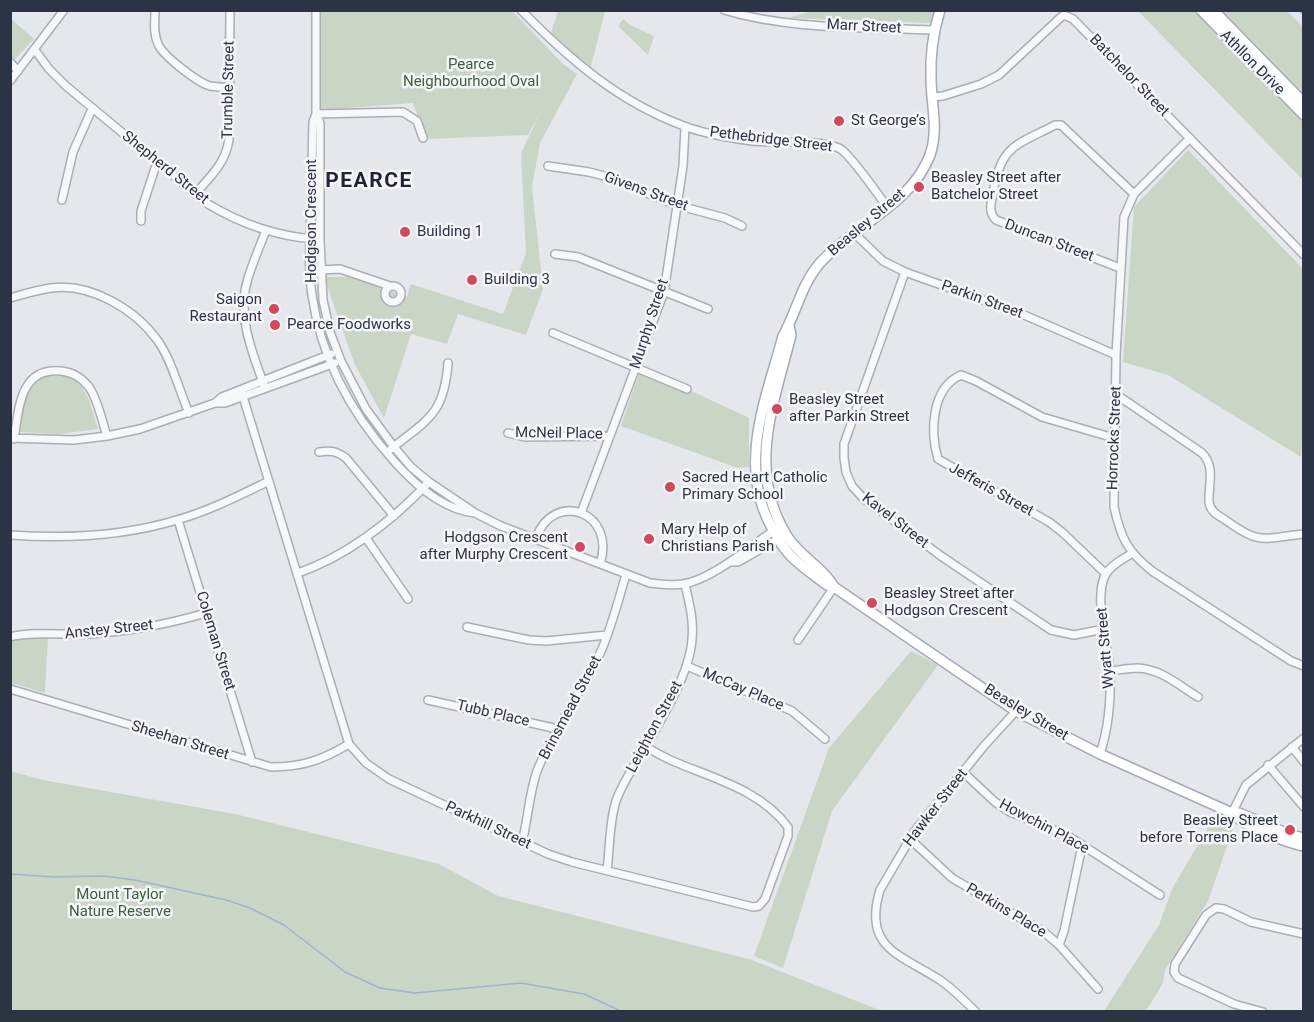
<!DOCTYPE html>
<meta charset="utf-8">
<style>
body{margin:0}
#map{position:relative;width:1314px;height:1022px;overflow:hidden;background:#e4e7ec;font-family:Roboto,sans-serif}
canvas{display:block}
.frame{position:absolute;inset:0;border:12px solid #2b3445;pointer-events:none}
</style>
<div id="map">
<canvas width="1314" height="1022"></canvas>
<div class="frame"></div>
</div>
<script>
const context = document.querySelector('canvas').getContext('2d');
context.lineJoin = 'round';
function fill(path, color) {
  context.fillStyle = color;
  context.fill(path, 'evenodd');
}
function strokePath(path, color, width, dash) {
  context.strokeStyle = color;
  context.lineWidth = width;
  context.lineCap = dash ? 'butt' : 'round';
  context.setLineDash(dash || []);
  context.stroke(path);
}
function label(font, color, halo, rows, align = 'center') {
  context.font = font + ' Roboto,sans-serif';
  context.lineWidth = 5;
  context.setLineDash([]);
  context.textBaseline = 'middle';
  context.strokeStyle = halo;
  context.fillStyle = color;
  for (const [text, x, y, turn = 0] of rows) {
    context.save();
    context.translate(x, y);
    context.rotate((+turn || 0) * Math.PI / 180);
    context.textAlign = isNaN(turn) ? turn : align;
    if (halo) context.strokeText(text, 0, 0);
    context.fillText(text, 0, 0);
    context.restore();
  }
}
const green = new Path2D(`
 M814,10H935V11L931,23L789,18Z
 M320,11H512L563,64L577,74L540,143L532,187L543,289L526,335L458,314L447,344L411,334L384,418L355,365L324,277H348L407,297L411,284L503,314L526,253L521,153L541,111L528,135L426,139L413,103L321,110Z
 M558,11H605L590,70L550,36Z
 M1138,11H1287L1303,27V180Z
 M11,19L34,39L14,60L11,55Z
 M623,19L630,25L654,36L648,55L618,26Z
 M1188,150L1303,269L1304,403L1301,457L1168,375L1123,362L1134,207Z
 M639,373L687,389L749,418V467L738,468L621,426Z
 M51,374C87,374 89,402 98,429L59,434L19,432C23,407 22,382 51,374Z
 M15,637H48L45,693L11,683L10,639Z
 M911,651L938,665L832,811L783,968L754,956L829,748Z
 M10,771L43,780L235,814L439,864L498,896L749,959L882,1011H11Z
 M1213,819L1233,829L1208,901L1165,970L1163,983L1146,1011H1104L1159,925L1172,889Z`);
const stream = new Path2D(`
 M1299,10L1304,16
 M10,874L54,877L103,876L135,880L226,900L250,908L284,925L345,972L380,988L415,993L521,983L584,994L623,1012`);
const minor = new Path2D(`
 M155,10C155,22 153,33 158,44C163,56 197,82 210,86C216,87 223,87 229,88
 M316,10V114L320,123V240L323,300L330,332L341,361L366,409L394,447L411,467L429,482L475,513L501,526L650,583C661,584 671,586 683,584C711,580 751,546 776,529
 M521,10C570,60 619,102 684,126C705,134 730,138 752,141C772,143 828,139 842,150C856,162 876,192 888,208
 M724,10C790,30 865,27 934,30
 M35,50L49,69L66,86L208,204C241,224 276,236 314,239
 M10,62L18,71
 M10,81L64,10
 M932,97L943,96L981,84L999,75L1060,18L1064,15L1073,19L1304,255
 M316,114L313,122C312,153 312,183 311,213C310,240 308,269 312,295C321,358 351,413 393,460C414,484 442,510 475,513
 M316,114L403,112L417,121L423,138
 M1190,138L1134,194L1124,217L1116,355L1114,507C1121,538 1127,551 1152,571L1291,661L1304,666
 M548,166L589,172L608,177L676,205L725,218L742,226
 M195,194C210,177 226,163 229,139L230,10
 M62,200L73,152L92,109
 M141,221V211L157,162
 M855,234L883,261L905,272L1022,314L1116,355
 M555,254L578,257L708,309
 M1120,268L996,220C988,212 991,204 993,193C1001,145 1015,146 1055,125H1061L1134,194
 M319,270L340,269L390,286
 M905,272L844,444V458L846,472L852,486L863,498L941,556L1051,630L1074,635L1104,629
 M385 294a8 8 0 1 1 16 0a8 8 0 1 1-16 0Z
 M10,298C24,294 37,290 51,288C91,283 135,309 158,341C172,361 179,390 189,413
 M553,333L687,389
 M265,388C253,354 236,316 248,278C253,262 260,246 266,230
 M241,390L349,744L366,763L389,779L548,854L572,862L753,907L759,906L765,899L788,836V827C760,790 715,779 675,762C665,758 655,752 646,747
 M1117,395L1202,453C1216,467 1208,485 1209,502C1210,511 1217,515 1224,519C1261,546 1262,538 1304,534
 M215,403H225L335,363
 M508,433L525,437L610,436
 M10,438L74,440L107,436L140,429L215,403L222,397L331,354
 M14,439C19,410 19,367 61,371C72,372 82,378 89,387C98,400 102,421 107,436
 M391,449C428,419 444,415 448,363
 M319,452C331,450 336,451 346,458L394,516
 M581,513L664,292L683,166L685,127
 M178,520L252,762
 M10,535C67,539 126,536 180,519C211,510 240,495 269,481
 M366,538L408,599
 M536,538C554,489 617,512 600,564
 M731,562H738L782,537
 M298,573C349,555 392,521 429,482
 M1106,574L1062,532L1049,522L938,459C930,432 931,388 961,375L976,381L1042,417L1114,438
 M467,627L529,640L546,641L607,635
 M10,637C28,631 68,635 88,634C129,632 168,624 206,613
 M798,640L834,587
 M687,666L792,711L825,739
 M1110,671C1119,670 1129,668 1138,668C1161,669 1180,686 1198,697
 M10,689L271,767C303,767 322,760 349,744
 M428,700L558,729
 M1292,747L1304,762
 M1100,754C1109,727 1111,699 1110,671C1108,646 1093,595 1106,574C1111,565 1123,559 1131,554
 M1268,765L1304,807
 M964,773L995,802L1010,812L1068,836L1160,895
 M1232,813L1246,785L1304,738
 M910,839L952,878L1044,932L1059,945L1098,989
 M522,843C528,819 529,794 537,771C554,728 583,691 602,649C612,625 619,599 626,574
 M607,870C610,848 609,823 616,801C622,784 633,768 642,752C660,722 690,674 692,639C694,620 689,602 685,584
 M1059,945L1064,931L1082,846
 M976,1012C965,1001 953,989 940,980C902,955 862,949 880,890L914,832L984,746L1016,711
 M1263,1012L1234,1004L1178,978L1174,972L1175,964L1206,915L1216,908L1224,909L1251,922L1304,934`);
const major = new Path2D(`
 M940,10C933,33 930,54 931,78C931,104 939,129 930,155C911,205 854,225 820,263C801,285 797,311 783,336C767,396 740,458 767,518C774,532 781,546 792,557C802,567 815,576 827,585L834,587L1016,711L1100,754L1232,813C1241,825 1288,843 1304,846
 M1201,10L1304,115
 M1213,10L1304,103
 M789,326L791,335C774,403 746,471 787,536C799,556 824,568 834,587
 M1232,813H1239L1288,834L1304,838`);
const markers = [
 [839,121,6,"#d1495b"],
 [919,187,6,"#d1495b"],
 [405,232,6,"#d1495b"],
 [472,280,6,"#d1495b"],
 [274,309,6,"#d1495b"],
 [275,325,6,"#d1495b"],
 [777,409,6,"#d1495b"],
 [670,487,6,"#d1495b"],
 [649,539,6,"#d1495b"],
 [580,547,6,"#d1495b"],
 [872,603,6,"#d1495b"],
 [1290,830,6,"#d1495b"]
];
const streetNames = [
 ["Marr Street",864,27,3],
 ["Athllon Drive",1252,63,45],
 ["Batchelor Street",1129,76,46],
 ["Trumble Street",229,90,-89],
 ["Pethebridge Street",771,140,7],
 ["Shepherd Street",165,168,39],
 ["Givens Street",646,192,20],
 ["Hodgson Crescent",312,221,-90],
 ["Beasley Street",867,223,-40],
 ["Duncan Street",1049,241,21],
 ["Parkin Street",982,300,20],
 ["Murphy Street",650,324,-72],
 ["McNeil Place",559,434,1],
 ["Horrocks Street",1115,438,-88],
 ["Jefferis Street",991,490,29],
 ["Kavel Street",895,521,38],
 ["Anstey Street",109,630,-6],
 ["Coleman Street",215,641,73],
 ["Wyatt Street",1106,648,-95],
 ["McCay Place",743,690,23],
 ["Brinsmead Street",571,708,-62],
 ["Beasley Street",1026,713,31],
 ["Tubb Place",493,714,13],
 ["Leighton Street",655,727,-62],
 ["Sheehan Street",180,741,17],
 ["Hawker Street",936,808,-52],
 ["Parkhill Street",488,826,25],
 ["Howchin Place",1044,827,28],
 ["Perkins Place",1006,911,31]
];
const parkNames = [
 ["Pearce",471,65],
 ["Neighbourhood Oval",471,82],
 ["Mount Taylor",120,895],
 ["Nature Reserve",120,912]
];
const poiNames = [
 ["St George’s",851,121],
 ["Beasley Street after",931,178],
 ["Batchelor Street",931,195],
 ["Building 1",417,232],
 ["Building 3",484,280],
 ["Saigon",262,300,"right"],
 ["Restaurant",262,317,"right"],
 ["Pearce Foodworks",287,325],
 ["Beasley Street",789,400],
 ["after Parkin Street",789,417],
 ["Sacred Heart Catholic",682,478],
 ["Primary School",682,495],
 ["Mary Help of",661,530],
 ["Christians Parish",661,547],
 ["Hodgson Crescent",568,538,"right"],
 ["after Murphy Crescent",568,555,"right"],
 ["Beasley Street after",884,594],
 ["Hodgson Crescent",884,611],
 ["Beasley Street",1278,821,"right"],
 ["before Torrens Place",1278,838,"right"]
];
const districtNames = [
 ["PEARCE",369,182]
];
fill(green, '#c9d6c5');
strokePath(stream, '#9fb4cc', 1.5);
strokePath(minor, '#a9aeb7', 10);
strokePath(major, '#a3abb8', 12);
strokePath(minor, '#f7f8fa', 7);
strokePath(major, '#fff', 9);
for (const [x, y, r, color] of markers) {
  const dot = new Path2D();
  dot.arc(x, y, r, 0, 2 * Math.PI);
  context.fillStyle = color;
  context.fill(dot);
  strokePath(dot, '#f4f6f9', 2);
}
label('15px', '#2b3445', '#f4f6f9', streetNames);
label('15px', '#3f6138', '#f4f6f9', parkNames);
label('15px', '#2b3445', '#f4f6f9', poiNames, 'left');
context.letterSpacing = '1.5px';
label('bold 21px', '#1d2536', '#f4f6f9', districtNames);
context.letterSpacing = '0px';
</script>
